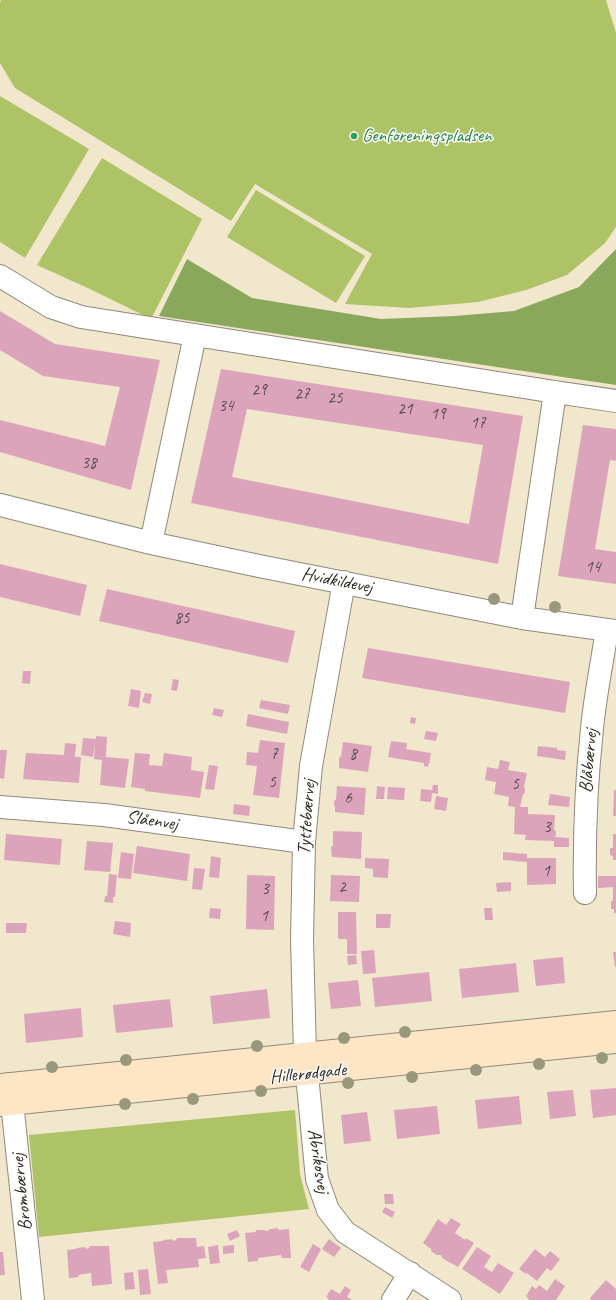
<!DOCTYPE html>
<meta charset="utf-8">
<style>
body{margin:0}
canvas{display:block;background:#f0e7cc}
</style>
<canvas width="616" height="1300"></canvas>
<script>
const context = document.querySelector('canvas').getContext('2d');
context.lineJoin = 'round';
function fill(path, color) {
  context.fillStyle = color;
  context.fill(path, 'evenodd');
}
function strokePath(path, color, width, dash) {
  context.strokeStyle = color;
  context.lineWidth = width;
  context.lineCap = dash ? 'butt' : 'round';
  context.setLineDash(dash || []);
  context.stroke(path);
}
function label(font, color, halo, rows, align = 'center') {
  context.font = font + ' Caveat,sans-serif';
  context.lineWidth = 3;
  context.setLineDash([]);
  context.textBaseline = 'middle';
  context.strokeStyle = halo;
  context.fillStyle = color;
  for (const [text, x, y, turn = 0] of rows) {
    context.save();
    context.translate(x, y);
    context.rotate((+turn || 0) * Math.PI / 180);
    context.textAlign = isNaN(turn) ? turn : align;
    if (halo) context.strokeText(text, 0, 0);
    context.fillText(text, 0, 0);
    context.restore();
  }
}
const green = new Path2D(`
 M1,0H606L616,33V227L605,243L567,275L526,290L478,302L409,308L345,304L372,254L255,184L231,221L15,88L0,63V3Z
 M0,96L89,149L25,258L0,242Z
 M102,158L202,219L151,319L92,290L37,265Z
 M256,190L365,256L336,303L227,237Z
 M295,1110L300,1174L309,1209L39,1237L29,1135Z`);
const forest = new Path2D(`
 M616,249V385L159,316L187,259L252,298L381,319L455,316L514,311L579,287Z`);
const building = new Path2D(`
 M0,311L55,344L160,360L131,490L0,452V420L105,446L120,387L43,376L0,350Z
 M221,369L523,416L498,564L191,503ZM247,409L483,445L469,524L232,477Z
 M583,425L616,429V461L610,460L595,549L616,552V584L558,576Z
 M0,564L87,585L80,616L0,597Z
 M107,589L295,631L288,663L99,621Z
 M368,648L570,682L565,713L362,678Z
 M23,671H31L30,684L22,683Z
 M173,679L179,680L177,691L171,690Z
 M131,689L141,691L139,708L128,706Z
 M145,693L152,694L150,704L142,702Z
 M261,700L290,705L288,714L259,708Z
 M214,708L224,710L222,717L212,715Z
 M248,714L289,722L287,734L246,726Z
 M411,717L416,718L415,724L410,723Z
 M426,731L438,733L436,741L424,739Z
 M96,736L107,737L106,757L129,759L125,788L100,785L102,760L94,759L95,742L93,757L81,755L83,738L96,739Z
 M260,740L285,743L279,798L253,795L257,766L246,765L247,752L258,753Z
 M391,741L407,743L406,749L431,753L429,765L428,764V767L424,766V763L388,757Z
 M343,742L372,746L368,772L339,768V758L341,756Z
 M65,743L76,744L75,757H81L79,783L23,779L26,753L64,755Z
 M538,746L557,748V750L566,751L565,760L537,756Z
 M0,750H7L4,779L0,778Z
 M135,753L150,754L149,765L162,766L164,753L192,757L191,770L204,772L200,798L145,791V789L131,787Z
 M500,760L510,762L508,770L527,773L524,787L525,789V793L523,794L520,807H528V814L555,815L554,830L556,831V835L554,837L569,838V847H554V841L525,840L526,835L514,834L515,807L508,806L509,797L494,794L496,782L485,780L487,767L498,769Z
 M209,765L218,766L214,790L205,789Z
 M433,785H438V794L432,793L431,802L420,801L421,789L432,790Z
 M337,786L366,788L364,815L335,812V807L334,805V801L336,800Z
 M377,786L385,787L384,799H376Z
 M388,787L405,788L404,800L387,799Z
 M614,790H616V816H613Z
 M550,794L570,797L569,807L548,805Z
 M436,796L448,798L446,811L434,809Z
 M234,804L250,806L249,816L233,814Z
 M333,831L362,832L361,859L332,857L331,847L333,846Z
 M6,834L62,839L60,865L4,860Z
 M613,834H616V860H613V856L610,855V848H613Z
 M87,841L113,843L110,872L84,870Z
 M137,846L190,854L187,881L133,873Z
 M121,852L134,854L131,879L118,878Z
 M503,852L527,854V858H556V884L527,885V862L503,860Z
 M211,856L221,858L219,878L209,877Z
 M365,858L389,859L388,878L373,877V869L365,868Z
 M194,868L205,869L202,890L192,889Z
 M109,874L117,875L115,897H113V903L104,902L105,896H107Z
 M247,875L275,876L274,930L246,929Z
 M331,875L360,876L359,902L330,901Z
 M598,876H616V913H614V909H611V901H613V887L598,888Z
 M511,882V891L497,892L496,883Z
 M210,908L221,909L220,919L209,918Z
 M484,908H492L493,920H485Z
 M338,912H356L357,954H347V939H338Z
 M376,914H391L390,928H376Z
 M115,921L131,923L130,937L113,934Z
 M6,923H27L26,933H6Z
 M374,950L376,973L363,974L361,951Z
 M613,952H616V967H615Z
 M356,955L357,964L348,965L347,956Z
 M563,957L565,983L536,986L533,960Z
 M516,963L519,992L462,998L459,969Z
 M429,972L432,1001L375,1007L372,978Z
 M358,980L361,1006L331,1009L328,983Z
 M267,989L270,1018L213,1024L210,996Z
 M170,999L173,1027L116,1033L113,1005Z
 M81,1008L83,1037L26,1043L24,1014Z
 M616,1088V1115L593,1118L590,1090Z
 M573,1090L576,1116L550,1119L547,1092Z
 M519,1096L522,1124L478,1129L475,1100Z
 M437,1106L440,1134L397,1139L394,1110Z
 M367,1112L371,1141L344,1144L341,1115Z
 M384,1194H393L394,1204H385Z
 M385,1207L395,1212L392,1218L382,1212Z
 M451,1218L461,1224L455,1233L465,1240L466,1238L474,1243L458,1267L442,1258L441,1255H437L431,1251V1249L423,1243L438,1219L446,1225Z
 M277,1228L279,1230L289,1229L291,1258H282L281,1255L258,1258V1261L248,1262L245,1233L255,1232L257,1230H264L266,1231H268L270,1229Z
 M237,1230L240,1236L230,1241L227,1234Z
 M177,1238H196L197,1247L204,1246L206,1258L198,1259L199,1267L166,1270L168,1283L158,1284L153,1242L163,1241L164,1240L172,1239L173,1241L176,1240Z
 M329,1239L341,1248L334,1257L322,1249Z
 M313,1244L321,1249L309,1272L300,1267Z
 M218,1245L220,1263L210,1264L208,1247Z
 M234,1245V1253L223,1254V1246Z
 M90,1246H109L112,1284L92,1286L91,1273L78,1275L79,1277L69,1278L67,1250L76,1249L77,1248L85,1247L87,1249L89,1248Z
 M477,1247L491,1256L484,1267L492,1272L498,1263L514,1273L500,1294L462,1269Z
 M535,1249L545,1257L550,1251L560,1259L551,1271L547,1268L537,1281L527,1273L526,1274L519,1269Z
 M0,1252H3L5,1275H0Z
 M148,1269L151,1294L140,1295L138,1270Z
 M133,1272L135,1289L125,1290L124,1273Z
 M555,1279L565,1286L556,1300H528L529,1299L526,1296L532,1286L536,1289L539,1285L547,1291Z
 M606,1280L616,1289V1300H591L590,1298Z
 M345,1286L351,1290L347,1297L352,1300H328L329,1299L326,1297L331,1289L340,1294Z`);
const street = new Path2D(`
 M0,276L51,307L81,317L555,392L616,401
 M0,505L151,543L259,566L522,618L616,631
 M151,543L195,335
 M344,582L311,766L304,842L302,940L305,1054L317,1179L328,1210L345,1232L450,1300
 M522,618L555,392
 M0,807L104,815L304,842
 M585,893C584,838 586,784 592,729C595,696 602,663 607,630
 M10,1084L33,1300
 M393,1300L410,1273`);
const secondary = new Path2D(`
 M0,1085L616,1022
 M0,1105L616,1042`);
const trees = [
 [494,599],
 [555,607],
 [405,1032],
 [344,1038],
 [257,1046],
 [602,1058],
 [126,1060],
 [539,1064],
 [52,1067],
 [476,1070],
 [412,1077],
 [348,1083],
 [261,1091],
 [193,1099],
 [125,1104]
];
const markers = [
 [354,136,4,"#2e9e5b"]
];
const numberNames = [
 ["29",259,391],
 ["27",302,395],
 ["25",335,399],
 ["34",226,407],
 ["21",405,410],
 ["19",438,415],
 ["17",478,424],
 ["38",89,464],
 ["14",593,568],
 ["85",182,619],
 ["7",274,755],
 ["8",353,755],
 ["5",272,783],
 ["5",515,785],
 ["6",348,799],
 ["3",547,828],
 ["1",546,872],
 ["2",342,888],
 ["3",265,890],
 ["1",264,917]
];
const leisureNames = [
 ["Genforeningspladsen",362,136]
];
const streetNames = [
 ["Hvidkildevej",337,581,11],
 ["Blåbærvej",589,761,-85],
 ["Tyttebærvej",307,817,-86],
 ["Slåenvej",152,821,8],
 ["Hillerødgade",308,1074,-6],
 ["Abrikosvej",318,1161,81],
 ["Brombærvej",22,1192,-96]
];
fill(green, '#aec266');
fill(forest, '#8aa85b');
fill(building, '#dca4bb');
strokePath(street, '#8e897c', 24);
strokePath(secondary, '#8e897c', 24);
strokePath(street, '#fff', 22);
strokePath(secondary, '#fde5c5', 22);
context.fillStyle = '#99987d';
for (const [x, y] of trees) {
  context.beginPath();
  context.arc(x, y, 6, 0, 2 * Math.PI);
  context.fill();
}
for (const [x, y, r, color] of markers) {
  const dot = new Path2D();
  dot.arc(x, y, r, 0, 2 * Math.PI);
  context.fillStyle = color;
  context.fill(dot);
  strokePath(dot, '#fdfcf7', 1.5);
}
label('17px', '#57494f', null, numberNames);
label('19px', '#27864d', '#fdfcf7', leisureNames, 'left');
label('19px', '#2b2b2b', '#fdfcf7', streetNames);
</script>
